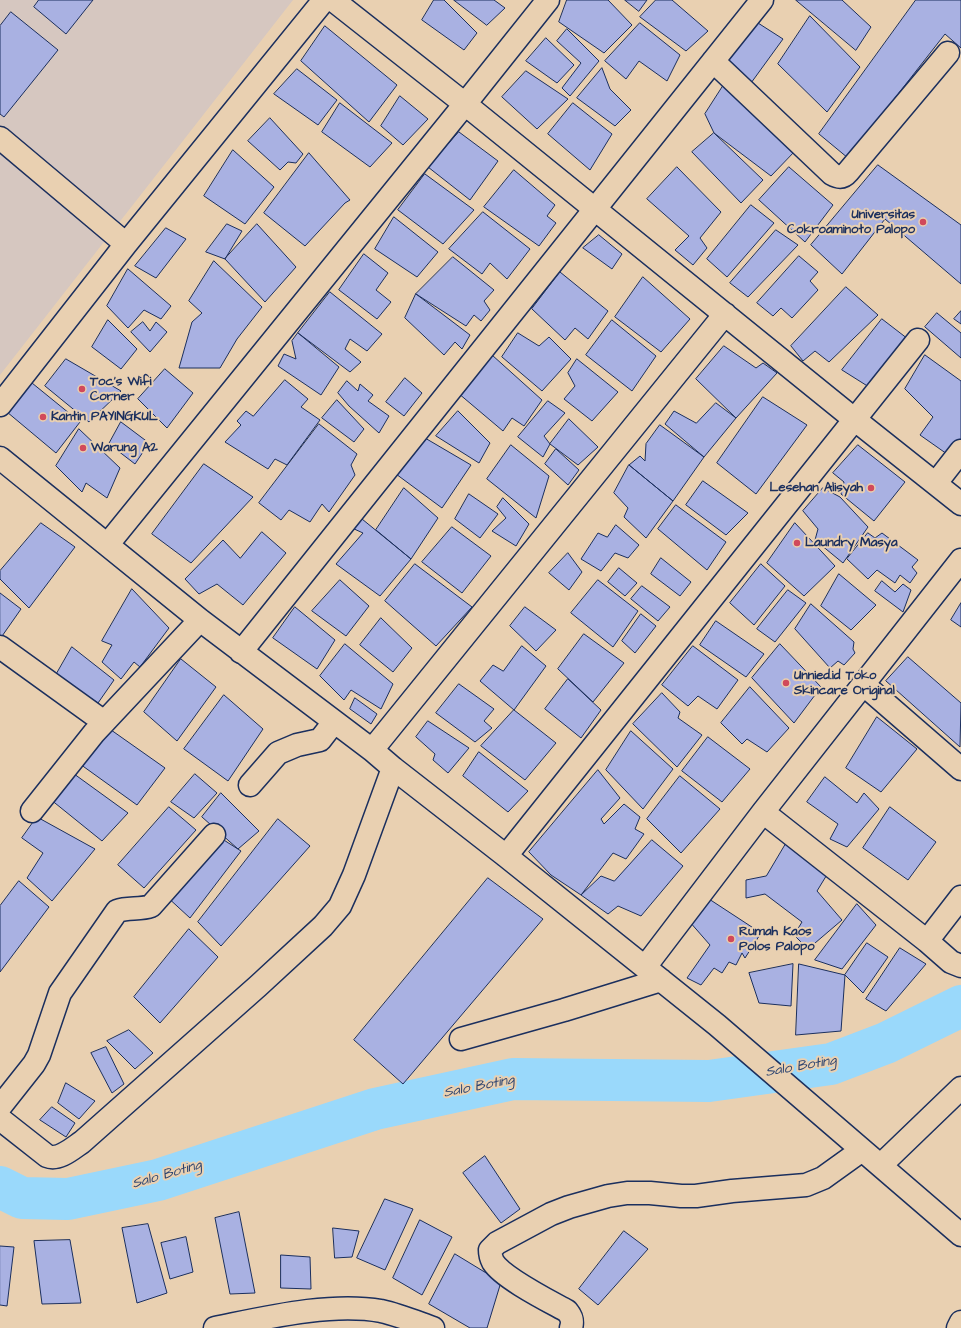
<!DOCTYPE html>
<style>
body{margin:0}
canvas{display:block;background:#e9d0b1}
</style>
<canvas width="961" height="1328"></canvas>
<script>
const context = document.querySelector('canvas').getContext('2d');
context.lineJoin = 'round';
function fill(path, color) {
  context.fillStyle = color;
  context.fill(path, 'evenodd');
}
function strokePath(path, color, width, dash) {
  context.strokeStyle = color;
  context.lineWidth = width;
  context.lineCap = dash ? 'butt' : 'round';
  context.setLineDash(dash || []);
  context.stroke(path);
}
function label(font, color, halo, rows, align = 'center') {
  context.font = font + ' "Architects Daughter",sans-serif';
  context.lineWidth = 4;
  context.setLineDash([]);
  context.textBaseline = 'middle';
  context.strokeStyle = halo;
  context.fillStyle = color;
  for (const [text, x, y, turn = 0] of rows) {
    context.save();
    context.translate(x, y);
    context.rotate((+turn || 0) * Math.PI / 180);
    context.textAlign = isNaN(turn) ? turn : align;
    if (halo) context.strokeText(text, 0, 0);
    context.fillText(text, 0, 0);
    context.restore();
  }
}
const built = new Path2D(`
 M0,0H293L0,375Z`);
const river = new Path2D(`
 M0,1187L22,1198L68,1199L158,1180L375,1109L513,1079L709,1081L831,1064L886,1043L961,1006`);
const building = new Path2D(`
 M39,0H93L66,34L34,7Z
 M434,0H444L477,33L464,50L422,20Z
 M454,0H494L505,8L487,25Z
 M567,0H608L632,25L604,53L559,22Z
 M625,0H647L639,11Z
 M656,0H672L708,31L686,51L640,17Z
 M796,0H842L871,27L856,50Z
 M916,0H961V48L945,34L848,158L819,134Z
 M11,12L58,50L4,117L0,114V26Z
 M810,16L860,67L827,112L778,64Z
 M640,23L680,55L667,81L639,61L626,79L605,61Z
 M758,23L783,39L751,83L728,59Z
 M325,26L397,85L369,122L301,61Z
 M567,29L599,61L570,96L562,88L581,63L557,41Z
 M546,38L574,65L557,83L526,61Z
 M602,68L610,89L631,110L615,126L577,98Z
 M297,69L337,100L318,125L274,94Z
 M526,71L568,99L537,129L502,97Z
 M725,83L795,151L771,176L714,133L705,114Z
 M400,96L428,119L403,145L381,126Z
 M340,103L392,143L370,167L322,132Z
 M573,103L612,134L590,170L548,134Z
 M270,118L303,154L296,163L288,162L280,170L248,141Z
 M459,132L498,161L470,200L428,167Z
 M714,133L763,180L741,203L692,152Z
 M233,150L274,187L245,224L204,196Z
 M309,153L350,200L345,203L305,246L264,213Z
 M878,165L961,225V284L885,219L842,274L811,245Z
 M677,167L721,212L700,238L707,248L693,265L675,250L689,236L647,199Z
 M789,167L833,205L805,242L759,200Z
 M514,170L555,205L547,216L556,223L539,246L484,207Z
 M425,174L474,210L443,244L398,210Z
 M751,205L774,223L727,277L707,259Z
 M483,212L530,249L507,279L490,263L482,274L449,249Z
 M394,217L438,252L417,277L375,249Z
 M227,224L242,231L225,259L206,252Z
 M257,224L296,267L265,302L225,259Z
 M166,228L186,239L156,278L135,266Z
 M776,230L798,245L748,297L730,283Z
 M599,235L622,254L612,269L583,248Z
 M364,254L388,273L376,290L391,302L377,319L339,290Z
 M799,256L818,272L810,281L818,290L792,318L781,308L773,316L757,303Z
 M453,257L494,290L484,301L490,310L481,321L474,315L466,326L416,294Z
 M214,261L262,307L237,339L220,368H179L192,322L202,313L189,301Z
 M128,269L171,306L161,319L144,310L128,328L107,306Z
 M560,272L608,311L588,339L575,328L565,340L532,309Z
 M643,277L690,319L661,352L615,317Z
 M846,287L878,315L829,362L815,351L803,361L791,346Z
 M330,292L382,334L367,351L350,339L345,349L361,362L350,372L298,333Z
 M416,294L470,335L462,349L455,342L444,355L405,318Z
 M961,311V324L954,319Z
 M937,313L961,333V358L925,327Z
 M882,319L908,339L869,387L842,370Z
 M108,320L137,349L121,369L92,347Z
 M612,320L656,356L632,391L586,355Z
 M143,322L150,331L156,322L167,332L150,352L131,332Z
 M298,333L339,367L321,395L278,366L284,354L296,359L292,341Z
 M518,333L539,346L549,337L571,359L542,391L502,357Z
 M724,346L756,368L763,363L777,373L736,418L696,379Z
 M492,355L542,400L524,426L512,418L503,431L458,393Z
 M925,355L961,381V439L947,454L920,435L933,417L905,389Z
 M66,359L121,391L89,422L45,386Z
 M577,359L618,392L592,421L564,399L575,386L568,373Z
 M165,369L193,393L167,428L138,399Z
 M405,378L422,393L404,416L386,402Z
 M285,380L308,399L301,407L320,420L287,465L275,459L268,469L225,442L241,425L237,421L246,411L253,416Z
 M347,381L358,391L360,384L373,395L368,401L389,416L379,433L349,406L338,393Z
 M32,383L80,422L56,453L7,412Z
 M763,397L807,425L756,494L717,463Z
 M337,400L364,429L354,442L322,418Z
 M548,401L565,413L544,436L550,444L543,457L518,437Z
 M716,403L736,418L704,457L665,424L674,411L696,423Z
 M458,411L490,443L479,463L436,436Z
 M569,419L598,447L578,465L550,444Z
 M121,422L149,443L135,464L109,444Z
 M319,424L357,454L351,465L355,475L329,512L322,504L310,522L289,510L281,520L259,503Z
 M660,425L704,457L673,501L629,465L640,456L645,461L646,444Z
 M79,429L120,468L107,498L86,483L82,492L56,466Z
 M425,438L471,465L442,508L396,474Z
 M511,445L549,476L536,518L487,479Z
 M858,445L905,482L874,521L841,494L844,482L833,473Z
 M556,449L579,470L568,485L545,464Z
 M204,464L253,497L191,563L152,534Z
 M629,465L673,501L646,538L624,517L628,508L614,493Z
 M703,481L748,513L726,535L686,505Z
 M404,488L438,518L411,559L376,530Z
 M823,488L840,497L868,527L843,563L815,540L818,529L803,511Z
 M469,494L498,514L480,538L455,519Z
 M503,498L529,524L516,546L492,531L506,518L497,507Z
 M676,505L726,542L707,570L658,529Z
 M362,519L411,559L380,596L336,564L363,533L352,528Z
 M41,523L75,547L29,608L0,579V571Z
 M795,523L835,566L804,596L767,563Z
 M616,525L639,545L628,558L615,553L601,571L581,559L598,533L607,537Z
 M452,527L491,556L462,593L422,562Z
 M262,532L286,553L243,605L217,584L199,594L185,579L223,540L240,558Z
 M868,533L875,538L882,533L918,560L912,567L917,573L910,583L900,575L895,583L877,570L868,579L847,559Z
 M568,553L582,572L569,590L549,573Z
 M661,558L691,582L680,596L651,574Z
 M415,564L472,607L436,646L385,601Z
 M761,564L785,586L754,625L730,603Z
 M619,568L637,583L625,596L608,582Z
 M839,574L876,605L851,630L821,606Z
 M340,580L369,606L346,636L312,611Z
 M598,580L638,611L613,647L571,613Z
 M882,581L895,592L903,584L911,590L903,612L875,591Z
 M642,586L670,607L658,621L631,599Z
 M132,589L169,628L140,667L134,662L121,679L102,662L112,645L102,641Z
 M788,590L806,603L775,642L757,629Z
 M0,593L21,609L0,639Z
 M961,603V627L951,620Z
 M811,604L854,642L853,649L855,653L844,665L838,661L830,668L795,629Z
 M295,607L335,640L317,669L273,638Z
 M525,607L556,630L536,651L510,626Z
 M641,614L656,626L635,653L622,641Z
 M381,618L412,648L393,672L360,645Z
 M716,621L764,654L746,677L700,645Z
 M584,634L624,663L593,702L558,669Z
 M345,644L393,684L381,709L351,690L344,700L320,676Z
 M780,644L821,687L794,723L752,678Z
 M522,646L546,666L514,710L480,681L493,665L503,671Z
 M693,646L738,680L717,709L698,696L688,706L662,685Z
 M72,647L114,680L98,703L56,675Z
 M908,657L961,703L960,747L886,681Z
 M181,659L216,687L177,741L144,712Z
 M568,679L601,710L581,738L545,709Z
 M459,684L494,709L484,721L492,728L475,742L436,713Z
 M750,687L789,728L767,752L747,739L742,744L721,723Z
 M662,693L680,712L678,718L702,735L677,767L633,724Z
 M224,695L263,729L228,781L184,749Z
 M355,698L377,714L371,724L350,709Z
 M514,710L556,743L525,780L481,746Z
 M877,717L917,749L881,792L846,768Z
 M428,721L469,748L448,773L433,760L435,754L416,737Z
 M104,725L165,768L137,805L73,759Z
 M631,731L673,769L643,809L606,770Z
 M708,737L750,769L722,802L682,771Z
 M479,752L528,791L508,812L463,776Z
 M598,770L620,798L601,819L604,824L624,804L640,817L635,829L644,834L626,859L613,853L581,895L551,875L529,852Z
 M70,771L128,813L102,841L50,799Z
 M195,774L217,793L194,818L171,802Z
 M680,776L720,809L681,853L647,819Z
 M825,777L857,803L864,793L879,809L847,847L830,839L838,824L807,802Z
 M221,793L259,831L238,849L202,817Z
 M169,807L196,830L144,888L118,865Z
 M890,807L936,842L908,880L863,848Z
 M37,817L95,849L52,901L27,878L43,853L22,838Z
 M278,819L310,846L221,946L198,922Z
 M216,835L241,851L190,918L165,895Z
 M652,840L683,866L641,916L618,906L608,914L581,895L601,876L614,881Z
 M787,842L828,873L817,891L842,920L808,949L794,935L802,922L765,894L746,898V880L766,876Z
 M488,878L543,919L403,1084L354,1040Z
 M19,881L49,907L0,972V906Z
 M709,899L761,933L745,958L742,953L736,965L729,962L722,973L714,968L701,985L687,978L710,945L689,921Z
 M857,904L876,925L842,969L815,960Z
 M189,929L218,957L160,1023L134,997Z
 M867,943L888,957L863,993L845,975Z
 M900,948L926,964L886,1011L866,999Z
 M793,964L791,1006L759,1003L749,973Z
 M799,964L845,975L841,1031L796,1035Z
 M129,1030L153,1053L135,1069L107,1041Z
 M106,1047L124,1084L112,1093L91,1053Z
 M66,1083L95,1101L79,1119L58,1103Z
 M52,1107L75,1123L66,1137L40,1120Z
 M485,1156L520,1209L501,1223L463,1173Z
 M385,1199L413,1209L385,1270L357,1258Z
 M239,1212L255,1293L230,1294L215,1218Z
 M420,1220L452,1237L422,1295L393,1278Z
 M148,1224L167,1293L137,1303L122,1228Z
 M333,1228L359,1231L352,1257L335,1258Z
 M624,1231L648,1249L598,1305L579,1289Z
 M186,1237L193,1272L170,1279L161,1243Z
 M70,1240L81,1303L42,1304L34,1241Z
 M0,1246L14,1247L7,1306L0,1305Z
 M455,1254L501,1282L487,1328H470L429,1304Z
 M281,1255L310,1257L311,1289L281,1288Z`);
const minor = new Path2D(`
 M333,0L465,104L854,419L961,504
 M713,61L832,174C839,178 843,178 848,172L948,53
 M0,138L126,244
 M0,405L126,244L324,0
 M0,458L200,620L372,750L393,768L506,856L717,1025L961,1235
 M936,483L961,451
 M108,544L465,104L548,0
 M0,647L104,722
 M241,652L762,0
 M863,684L961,769
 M372,750L725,314
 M250,785L278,753L297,745L320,740L334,722
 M32,811L94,733L200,620
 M763,812L927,941L951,962L961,966
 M506,856L918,340
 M927,941L961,897
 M645,967L763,812L961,560
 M461,1039L564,1010L661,980
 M0,1107L34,1064L39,1055L60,993L117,911C128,907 140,910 151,906L214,835
 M0,1119L47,1156C59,1161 73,1148 82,1142L258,986L323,926L340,906L354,875L393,768
 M881,1165L961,1088
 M215,1328C265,1318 330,1302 381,1311C399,1315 416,1322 433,1328
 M571,1328C573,1321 572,1317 567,1311C549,1301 503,1278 493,1262C491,1258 490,1254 490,1250L497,1243L551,1214L569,1207L608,1196L627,1193H650L681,1196H696L732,1191L806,1185L823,1178L862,1150
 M958,1328L961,1322`);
const markers = [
 [923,222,4,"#d1495b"],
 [82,389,4,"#d1495b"],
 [43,417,4,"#d1495b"],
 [83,448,4,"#d1495b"],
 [871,488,4,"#d1495b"],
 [797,543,4,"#d1495b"],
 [786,683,4,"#d1495b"],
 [731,939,4,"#d1495b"]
];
const poiNames = [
 ["Universitas",915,215,"right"],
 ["Cokroaminoto Palopo",915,230,"right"],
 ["Toc's Wifi",90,382],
 ["Corner",90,397],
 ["Kantin PAYINGKUL",51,417],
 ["Warung A2",91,448],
 ["Lesehan Alisyah",863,488,"right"],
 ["Laundry Masya",805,543],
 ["Unnied.id Toko",794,676],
 ["Skincare Original",794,691],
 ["Rumah Kaos",739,932],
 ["Polos Palopo",739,947]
];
const waterNames = [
 ["Salo Boting",801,1067,-10],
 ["Salo Boting",479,1087,-11],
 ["Salo Boting",167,1175,-16]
];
fill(built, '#d6c7c0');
strokePath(river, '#9ad9fb', 42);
fill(building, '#a9b1e2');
strokePath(building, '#1b2f5e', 1);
strokePath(minor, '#1b2f5e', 25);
strokePath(minor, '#e9d0b1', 22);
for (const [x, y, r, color] of markers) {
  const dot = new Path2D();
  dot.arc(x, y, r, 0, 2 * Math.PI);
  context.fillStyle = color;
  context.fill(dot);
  strokePath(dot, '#e9d0b1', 1.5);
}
label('bold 13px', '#1b2f5e', '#e9d0b1', poiNames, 'left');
label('italic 14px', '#28406e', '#e9d0b1', waterNames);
</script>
